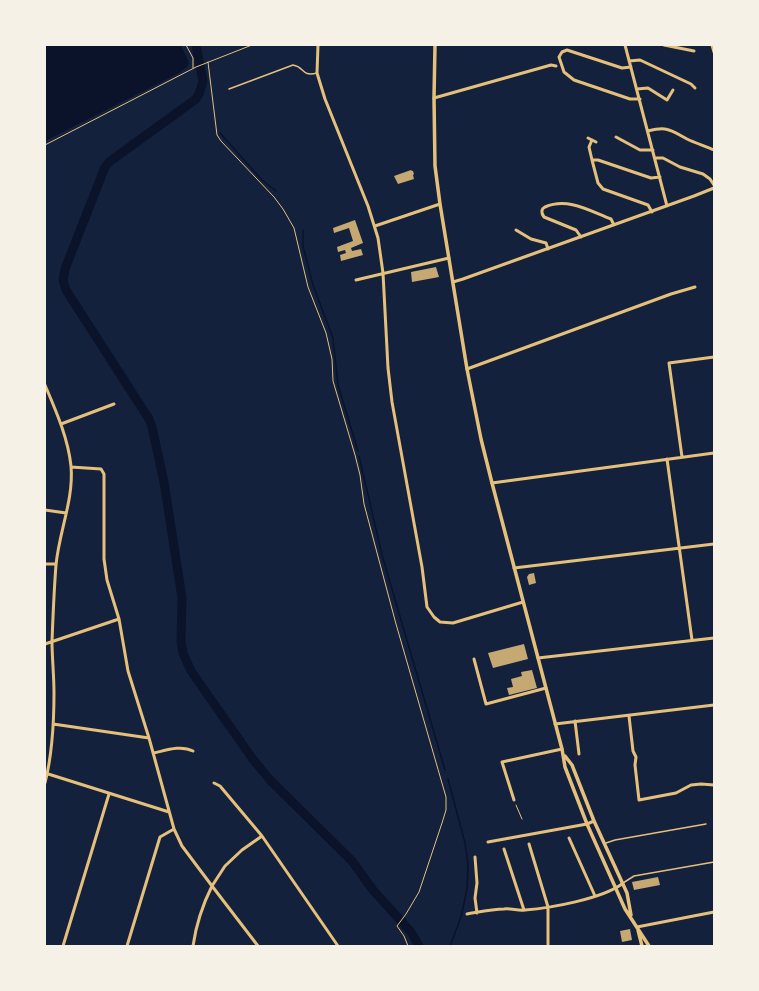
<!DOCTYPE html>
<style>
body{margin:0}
#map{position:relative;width:759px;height:991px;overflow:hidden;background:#14213d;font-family:"PT Sans",sans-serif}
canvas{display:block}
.frame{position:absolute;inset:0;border:46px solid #f6f1e7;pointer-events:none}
</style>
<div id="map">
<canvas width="759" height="991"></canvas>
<div class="frame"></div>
</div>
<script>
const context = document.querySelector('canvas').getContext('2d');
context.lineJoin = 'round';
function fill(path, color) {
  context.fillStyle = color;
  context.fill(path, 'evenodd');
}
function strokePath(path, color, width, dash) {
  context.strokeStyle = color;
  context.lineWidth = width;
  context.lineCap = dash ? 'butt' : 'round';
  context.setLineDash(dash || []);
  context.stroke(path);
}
const water = new Path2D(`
 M45,45H181L189,62L188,66L179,73L45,141Z`);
const stream = new Path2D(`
 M220,133L262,180L276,191
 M303,230V246L313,285L333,338L338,385L358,451
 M359,456L382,555L445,770
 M448,779L465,843L468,864L467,889L461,917L450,946`);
const river = new Path2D(`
 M196,45L203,81L199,94L196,99L109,162L105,167L65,269L63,280L66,290L149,419L152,427L164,482L182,598L181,642L183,653L191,671L252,758L270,780L352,861L373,890L411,932L419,946`);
const building = new Path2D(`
 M411,170L412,171H413L414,174L413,175L414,179L398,184L394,176Z
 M355,220L363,243L351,248L352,251L361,249L363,255L341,261L340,255L346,253L345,250L338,252L337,247L353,241L349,228L334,233L333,228Z
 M436,267L439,277L412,282L411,272Z
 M534,573L536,583L529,585L527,577L529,574Z
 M524,644L528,659L493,668L488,653Z
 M532,670L537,688L509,695L507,688L513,687L511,679L522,676L521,672Z
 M658,877L660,885L634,890L632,882Z
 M630,929L632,940L622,942L620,931Z`);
const path = new Path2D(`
 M186,45L193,58V68
 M208,62L217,135L221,141L274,197L283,209L294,228L308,287L326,333L332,359L333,381L355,455L360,475L364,504L396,624L446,797V810L442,823L419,892L406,914L397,926L404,936L408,946
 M45,145L196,67L252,45
 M516,805L522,819`);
const service = new Path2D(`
 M229,89L293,65C305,67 301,77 317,73
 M606,843L615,840L706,824
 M623,883L634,876L714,862`);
const minor = new Path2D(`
 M318,45L317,73L325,99L368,206L378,238L383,273L388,368L392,402L422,567L427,607L434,617L440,622L453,623L523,602
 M625,45L667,206
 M664,45L694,51
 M712,45L714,52
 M629,61L640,60L691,84L695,88
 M631,67L622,68L567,50L562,52L559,57L564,72L574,80L630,99H640
 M637,89L648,88L667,100L673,90
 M434,98L551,65L556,66
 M648,131C668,126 670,130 687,139C695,143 705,146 714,150
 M616,137L640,150H653
 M588,138L596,142
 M592,140L589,147L592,160
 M655,158H663L680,167L703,174L710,179L714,185
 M652,212L648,205L603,189L598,183L592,160H598L651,178L660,177
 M375,226L440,204
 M516,230L531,239L546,243L548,249
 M581,237L576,230L544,217C541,213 541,209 545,207C568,197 590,211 611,219L614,225
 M356,280L449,258
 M453,282L463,279L694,196L714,188
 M467,369L671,294L695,287
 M45,385C56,411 68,438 71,466C74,499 59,532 56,565C54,590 53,616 52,641C52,658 54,675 54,693C54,721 52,755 45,783
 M61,424L114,404
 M682,457L669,363L714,357
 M667,459L692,640
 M71,467L101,469L104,474V559L107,580L119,619L128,671L149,738L174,829L182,846L212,886L225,866L242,850L262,836
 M492,483L714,453
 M45,510L66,513
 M45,564H56
 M514,568L714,544
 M45,644L119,619
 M538,658L714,638
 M474,659L486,704L546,688
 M629,716L633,751L636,757L635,765L639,800L676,793L691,785L701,784L714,785
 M575,721L579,754
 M53,724L149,738
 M555,724L714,705
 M154,753C167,750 181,745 193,751
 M45,773L169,812
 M214,783L220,786L262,836L338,946
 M514,800L502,762L562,749
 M569,838L595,896
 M488,842L587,824L594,821
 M529,844L548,907V946
 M504,849L524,910
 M475,857L477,883L475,898L477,913
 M467,914C479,912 492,909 504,909C511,908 518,911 525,910C551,908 601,899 622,884
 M637,927L714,912
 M63,946L109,794
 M127,946L160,837L174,829
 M193,946C196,925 202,906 212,886L258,946`);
const tertiary = new Path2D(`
 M435,45L434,98L435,166L440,204L467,369L481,439L492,483L562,749L565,767L587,824L625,909L649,946
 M565,756L572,765L594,821L627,893L631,915
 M638,930L642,946`);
fill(water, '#0b132b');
strokePath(stream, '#0b132b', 1.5);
strokePath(river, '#0b132b', 9);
fill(building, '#c6a872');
strokePath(path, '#e5c07b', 1);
strokePath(service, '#e5c07b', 1.5);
strokePath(minor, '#e5c07b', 3);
strokePath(tertiary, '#e5c07b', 3.5);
</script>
